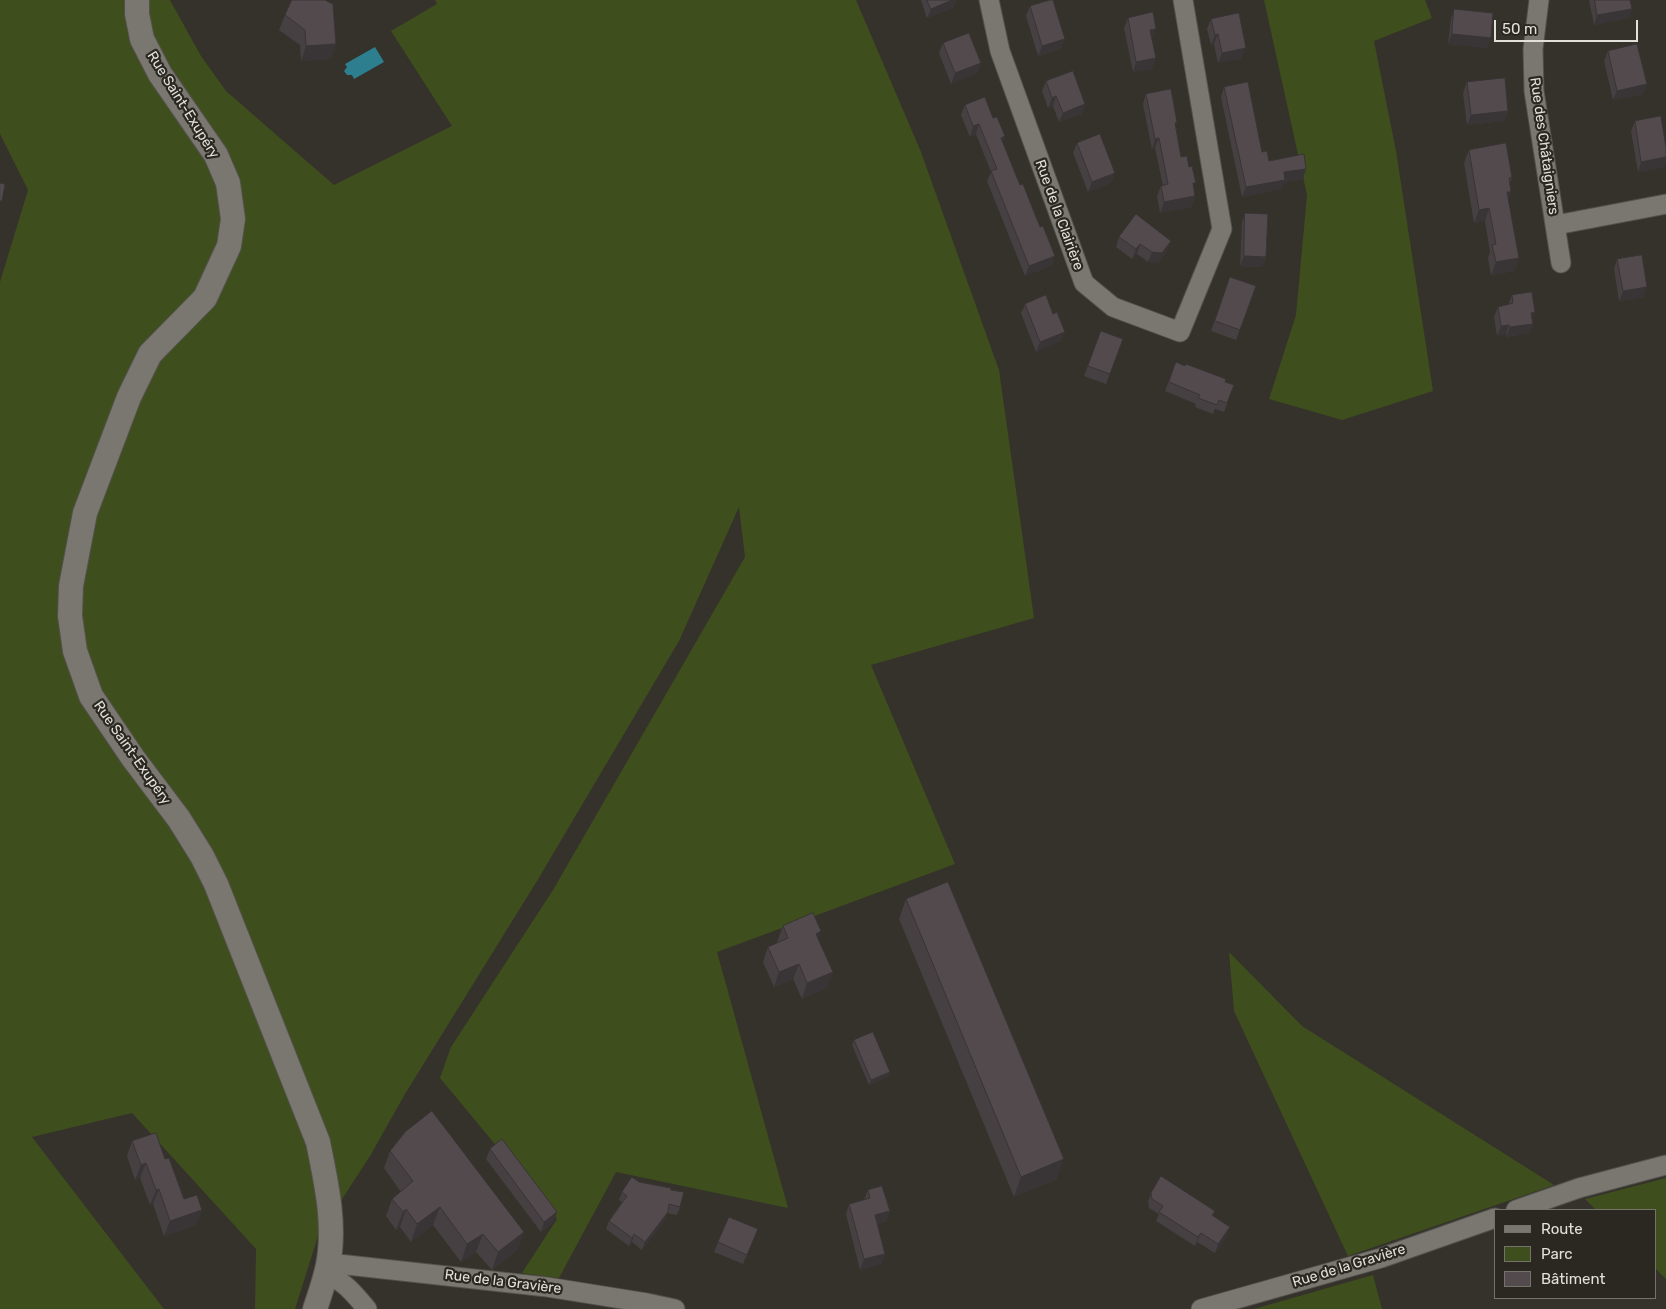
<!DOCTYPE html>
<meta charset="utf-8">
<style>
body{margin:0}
#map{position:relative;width:1666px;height:1309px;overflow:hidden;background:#34322b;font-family:Rubik,sans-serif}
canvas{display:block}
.legend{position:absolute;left:1494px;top:1209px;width:162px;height:90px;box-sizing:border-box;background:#2a2821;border:1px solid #73726b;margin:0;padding:6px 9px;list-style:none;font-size:15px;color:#e1e0db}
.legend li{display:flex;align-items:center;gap:10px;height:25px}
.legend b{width:25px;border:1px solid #73726b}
.scale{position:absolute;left:1494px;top:20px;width:144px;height:22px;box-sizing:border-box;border:2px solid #e1e0db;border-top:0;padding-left:6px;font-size:15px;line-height:18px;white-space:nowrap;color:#e1e0db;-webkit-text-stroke:4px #2a2821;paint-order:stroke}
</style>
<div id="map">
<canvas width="1666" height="1309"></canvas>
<ul class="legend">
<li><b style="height:6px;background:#79776f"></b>Route</li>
<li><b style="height:14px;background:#3f4e1d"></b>Parc</li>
<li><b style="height:14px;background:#524a4d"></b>Bâtiment</li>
</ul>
<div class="scale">50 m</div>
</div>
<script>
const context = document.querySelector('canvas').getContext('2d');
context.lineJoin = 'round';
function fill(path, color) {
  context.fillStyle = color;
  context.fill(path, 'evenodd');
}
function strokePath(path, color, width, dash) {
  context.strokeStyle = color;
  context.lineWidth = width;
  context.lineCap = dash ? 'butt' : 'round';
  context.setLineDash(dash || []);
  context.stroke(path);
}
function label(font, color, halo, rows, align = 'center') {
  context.font = font + ' Rubik,sans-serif';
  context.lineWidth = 4.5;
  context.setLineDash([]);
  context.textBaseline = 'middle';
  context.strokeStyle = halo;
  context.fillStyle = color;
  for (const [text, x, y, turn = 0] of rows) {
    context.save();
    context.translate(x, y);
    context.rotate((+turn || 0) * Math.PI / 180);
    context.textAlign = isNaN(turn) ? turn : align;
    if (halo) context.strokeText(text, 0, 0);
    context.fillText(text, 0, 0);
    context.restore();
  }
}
const green = new Path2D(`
 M0,0H123L147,15L150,0H170L201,56L226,91L334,185L452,126L391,31L437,4L435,0H856L921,152L999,370L1034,618L871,665L955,864L717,952L788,1208L616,1172L559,1278L522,1273L557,1219L440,1078L451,1047L553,890L745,557L739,507L679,641L537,881L405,1094L370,1156L318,1236L295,1309H255L256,1249L132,1113L32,1137L164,1309H0V282L28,190L0,134Z
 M1264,0H1425L1432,18L1374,41L1396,151L1433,391L1342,420L1269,399L1296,315L1307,195Z
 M1229,952L1302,1026L1554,1185L1348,1256L1234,1011Z
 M1666,1178V1279L1655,1268V1210H1596L1585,1199Z
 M1373,1275L1382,1309H1254Z`);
const water = new Path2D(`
 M375,47L384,62L354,79L352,75H347L344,71L347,67L345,64Z`);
const minor = new Path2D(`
 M989,0L1000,51L1084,283L1113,307L1180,332L1222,229L1183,0
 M1539,0L1533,49L1534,91L1561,263
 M1556,225L1666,204
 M1516,1210L1579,1188L1666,1165
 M329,1263L547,1287L647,1303L675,1309
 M326,1275C343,1279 356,1296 367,1309
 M1201,1309L1381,1258L1495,1218`);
const tertiary = new Path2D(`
 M137,0V14L142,39L160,74L216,155L228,183L233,219L229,246L205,298L150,354L129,397L85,513L71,586L70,616L75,651L91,696L133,758L179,819L202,856L216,884L318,1142C326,1182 336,1224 328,1265C325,1280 320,1294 315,1309`);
const wall = new Path2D(`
 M921,0H956L953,8L927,18Z
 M1589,0H1630L1632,9L1628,18L1594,25Z
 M1030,6L1061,49L1038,56L1026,16Z
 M1454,9L1487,48L1448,44L1451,19Z
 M285,15L336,44L331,59L301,61L300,45L279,30Z
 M1128,18L1152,39V69L1133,72L1124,28Z
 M1211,19L1242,58L1218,63L1214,44L1211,45L1207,29Z
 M943,43L981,63L977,73L951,84L939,53Z
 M1608,51L1647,84L1643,94L1613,100L1604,61Z
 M1046,81L1085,104L1082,114L1059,122L1053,106L1048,108L1042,91Z
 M1467,82L1508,111L1504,121L1467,125L1463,93Z
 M1224,87L1262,152L1269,161L1303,179L1285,182L1282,189L1242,197L1221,97Z
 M1146,94L1176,127L1181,157L1194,189L1195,196L1191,207L1160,213L1157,196L1161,186H1163L1155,148L1152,149L1143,104Z
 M965,105L993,118L1005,136L1002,143L1020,185L1055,256L1051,266L1025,276L987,181L991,172L976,134L970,137L961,115Z
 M1635,121L1666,147V161L1664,167L1638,172L1631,131Z
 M1077,143L1115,173L1111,183L1088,192L1073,153Z
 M1469,150L1512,177L1510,183L1508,199L1519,258L1514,271L1491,275L1488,258L1490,252L1485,221L1474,223L1464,163Z
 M1245,213L1266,257L1262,267L1240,266L1242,223Z
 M1119,237L1167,251L1158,263L1148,262L1137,254L1132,259L1116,247Z
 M1617,259L1644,297L1619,301L1614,269Z
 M1230,277L1256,286L1236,340L1211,331Z
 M1512,295L1535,312L1532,320L1533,324L1530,333L1506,337V334L1497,336L1494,317L1498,307L1508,305Z
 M1025,304L1061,341L1036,352L1021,313Z
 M1101,331L1123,339L1106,384L1084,376Z
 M1176,362L1234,385L1224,412L1215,409L1213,414L1195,407L1196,404L1165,391Z
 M906,899L1057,1179L1014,1197L899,919Z
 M783,926L818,939L833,972L827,988L802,999L793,979L774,987L763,962L768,947L778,943L777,942Z
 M854,1040L890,1072L888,1077L869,1085L852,1045Z
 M132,1141L165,1159L184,1199L202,1210L196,1225L164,1236L153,1204L150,1205L140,1178L135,1180L127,1156Z
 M490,1149L554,1222L541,1232L486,1159Z
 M390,1151L524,1232L517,1250L492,1270L476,1252L461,1262L433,1225L411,1242L400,1227L396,1230L386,1216L392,1199L401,1192L384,1168Z
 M639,1182L671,1190L680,1207L677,1215L667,1213L665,1220L642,1250L632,1242L629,1246L606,1229L609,1221L622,1202L619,1200L622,1192Z
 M868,1190L890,1211L886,1221L877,1224L885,1254L881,1264L860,1270L846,1214L849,1204L864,1200Z
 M1151,1193L1215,1211L1213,1216L1227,1236L1215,1253L1197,1242L1195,1246L1156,1221L1159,1214L1149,1208L1148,1202Z
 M758,1229L743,1264L714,1252L718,1242Z`);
const shadedWall = new Path2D(`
 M952,0H956L953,8L927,18L931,9Z
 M1632,9L1628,18L1594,25L1597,15Z
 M1156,29L1152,39L1150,30Z
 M1218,34L1214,44L1211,45L1215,35Z
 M1452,34L1491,38L1487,48L1448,44Z
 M1065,39L1061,49L1038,56L1042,46Z
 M336,44L331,59L301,61L306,46Z
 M1246,48L1242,58L1218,63L1222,53Z
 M1156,58L1152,69L1133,72L1136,62Z
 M981,63L977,73L951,84L955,73Z
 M1647,84L1643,94L1613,100L1617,91Z
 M1056,96L1053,106L1048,108L1052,98Z
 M1085,104L1082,114L1059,122L1063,113Z
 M1508,111L1504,121L1467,125L1471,115Z
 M979,124L976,134L970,137L973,126Z
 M1005,136L1001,147V138Z
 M1159,138L1155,148L1152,149L1155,139Z
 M1666,157V161L1664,167L1638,172L1641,162Z
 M1306,169L1303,179L1285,182L1282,189L1242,197L1246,187L1284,172Z
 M1115,173L1111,183L1088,192L1092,182Z
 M1507,192H1511L1506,205Z
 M1195,196L1191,207L1160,213L1164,202Z
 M1489,208L1485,221L1474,223L1479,210Z
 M1171,241L1167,251L1158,263L1148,262L1152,252Z
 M1140,244L1137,254L1132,259L1136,249Z
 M1055,256L1051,266L1025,276L1029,266Z
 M1244,256L1266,257L1262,267L1240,266Z
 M1519,258L1514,271L1491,275L1496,262Z
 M1647,287L1644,297L1619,301L1623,291Z
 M1535,312L1532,321L1531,313Z
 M1533,324L1530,333L1506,337L1510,327Z
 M1509,325L1506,334L1497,336L1501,326Z
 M1065,332L1061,341L1036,352L1040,342Z
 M821,931L816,947V934Z
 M799,964L793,979L774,987L779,972Z
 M833,972L827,988L802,999L807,983Z
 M890,1072L888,1077L869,1085L871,1080Z
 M1064,1159L1057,1179L1014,1197L1021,1177Z
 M146,1163L140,1178L135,1180L141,1165Z
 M159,1189L153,1204L150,1205L156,1190Z
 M440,1207L433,1225L411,1242L417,1224Z
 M406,1209L400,1227L396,1230L403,1212Z
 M202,1210L196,1225L164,1236L170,1221Z
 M890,1211L886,1221L871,1226L875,1215Z
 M557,1212L554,1222L541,1232L544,1222Z
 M668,1212L665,1220L642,1250L645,1242Z
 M1230,1227L1227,1236L1215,1253L1218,1244Z
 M524,1232L517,1250L492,1270L498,1252Z
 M1201,1233L1197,1242L1195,1246L1198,1237Z
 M483,1234L476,1252L461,1262L467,1244Z
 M634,1234L632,1242L629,1246L632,1238Z
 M885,1254L881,1264L860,1270L864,1259Z`);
const building = new Path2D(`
 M292,0H325L333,4L336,44L306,46L305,30L285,15Z
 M927,0H952L931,9Z
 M1050,0H1053L1065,39L1042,46L1030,6Z
 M1595,0H1630L1632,9L1597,15Z
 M1454,9L1493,13L1491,38L1452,34Z
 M1153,12L1156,29L1150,30L1156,58L1136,62L1128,18Z
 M1239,13L1246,48L1222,53L1218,34L1215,35L1211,19Z
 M969,33L981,63L955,73L943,43Z
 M1637,44L1647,84L1617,91L1608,51Z
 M1073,71L1085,104L1063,113L1056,96L1052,98L1046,81Z
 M1505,78L1508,111L1471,115L1467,82Z
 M1248,82L1262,152L1267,151L1269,161L1304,154L1306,169L1284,172L1285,180L1246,187L1224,87Z
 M1171,89L1177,122L1175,123L1181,157L1187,156L1189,167L1192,166L1196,183H1193L1195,196L1164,202L1161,186L1168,184L1159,138L1155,139L1146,94Z
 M985,97L993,118L997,117L1005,136L1001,138L1020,185L1023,184L1040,227L1043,226L1055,256L1029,266L991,171L997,169L979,124L973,126L965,105Z
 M1661,116L1666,147V157L1641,162L1635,121Z
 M1100,134L1115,173L1092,182L1077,143Z
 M1506,143L1512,177L1509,178L1511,192H1507L1519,258L1496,262L1492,245L1496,244L1489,208L1479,210L1469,150Z
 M0,183L5,184L2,201H0Z
 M1245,213L1268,214L1266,257L1244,256Z
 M1136,214L1171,241L1162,253L1152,252L1140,244L1136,249L1119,237Z
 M1642,255L1647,287L1623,291L1617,259Z
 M1230,277L1256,286L1240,330L1215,321Z
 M1532,292L1535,312L1531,313L1533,324L1510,327L1509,325L1501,326L1498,307L1513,303L1512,295Z
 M1046,295L1053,314L1057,312L1065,332L1040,342L1025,304Z
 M1101,331L1123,339L1110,374L1088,366Z
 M1176,362L1185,366L1186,364L1226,379L1225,382L1234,385L1227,403L1219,400L1217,405L1198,398L1200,395L1169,382Z
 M948,882L1064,1159L1021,1177L906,899Z
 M813,913L821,931L816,934L833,972L807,983L799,964L779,972L768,947L788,938L783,926Z
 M873,1032L890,1072L871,1080L854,1040Z
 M432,1111L524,1232L498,1252L483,1234L467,1244L440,1207L417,1224L406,1209L403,1212L392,1199L413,1181L390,1151L405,1132Z
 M156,1133L165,1159L169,1158L184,1199L197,1195L202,1210L170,1221L159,1189L156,1190L146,1163L141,1165L132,1141Z
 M502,1139L557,1212L544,1222L490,1149Z
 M1161,1176L1215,1211L1212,1215L1230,1227L1218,1244L1201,1233L1198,1237L1159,1212L1163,1206L1152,1199L1151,1193Z
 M632,1177L639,1182L671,1188V1190L684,1192L680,1207L669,1204L668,1212L645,1242L634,1234L632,1238L609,1221L627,1196L622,1192Z
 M882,1186L890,1211L875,1215L885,1254L864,1259L849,1204L870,1198L868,1190Z
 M729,1217L758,1229L747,1255L718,1242Z`);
const streetNames = [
 ["Rue Saint-Exupéry",183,105,58],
 ["Rue des Châtaigniers",1544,146,82],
 ["Rue de la Clairière",1059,215,70],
 ["Rue Saint-Exupéry",132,753,55],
 ["Rue de la Gravière",1349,1266,-17],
 ["Rue de la Gravière",503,1282,7]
];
fill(green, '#3f4e1d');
fill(water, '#2d7f8f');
strokePath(minor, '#52514b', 21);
strokePath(tertiary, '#52514b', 26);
strokePath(minor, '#79776f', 19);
strokePath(tertiary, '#79776f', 24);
fill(wall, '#474042');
fill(shadedWall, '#393436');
fill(building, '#524a4d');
strokePath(building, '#393436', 1);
label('14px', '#e1e0db', '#2a2821', streetNames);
</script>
